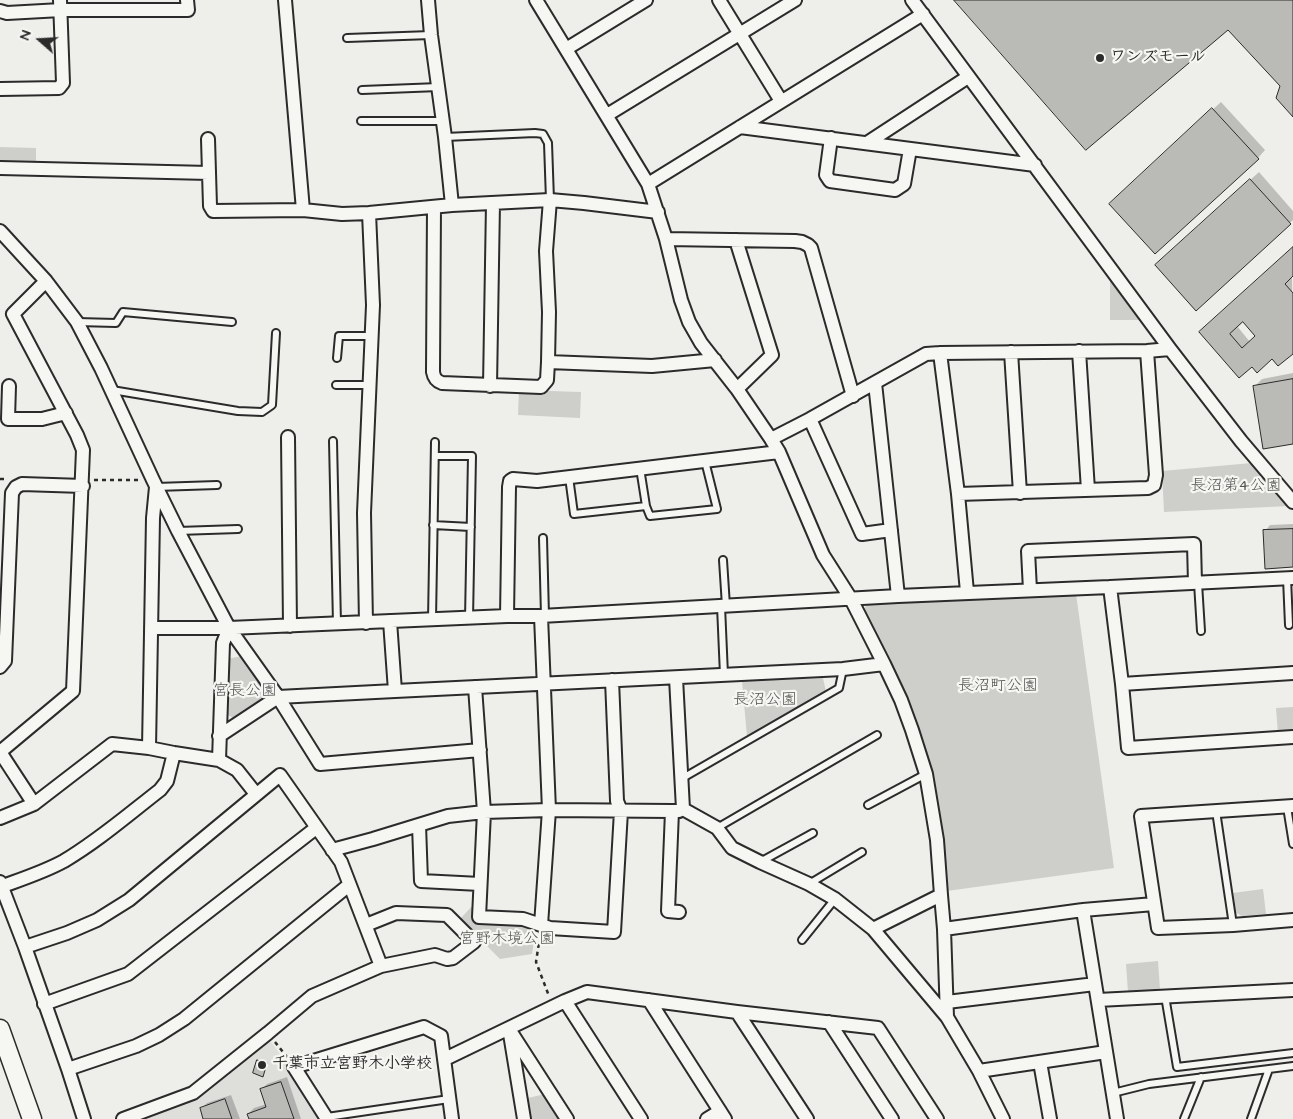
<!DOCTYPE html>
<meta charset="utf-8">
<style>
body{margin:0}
#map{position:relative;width:1293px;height:1119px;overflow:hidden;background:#eeeeea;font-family:"Architects Daughter",sans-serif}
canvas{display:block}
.north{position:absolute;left:15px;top:15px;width:50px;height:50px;-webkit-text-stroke:4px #f6f6f2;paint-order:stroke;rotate:289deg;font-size:14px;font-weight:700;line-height:20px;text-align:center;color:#2b2b2b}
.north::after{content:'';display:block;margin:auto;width:18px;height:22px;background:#2b2b2b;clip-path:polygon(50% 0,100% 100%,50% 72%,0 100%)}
</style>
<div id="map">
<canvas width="1293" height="1119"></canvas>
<div class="north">N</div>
</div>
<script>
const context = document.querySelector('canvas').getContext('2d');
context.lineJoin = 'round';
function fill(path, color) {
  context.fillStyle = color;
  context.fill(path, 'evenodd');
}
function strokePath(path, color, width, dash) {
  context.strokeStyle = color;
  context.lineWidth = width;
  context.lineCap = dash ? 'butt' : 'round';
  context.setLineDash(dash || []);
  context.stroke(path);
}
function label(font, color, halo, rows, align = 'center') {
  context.font = font + ' "Architects Daughter","Klee One",sans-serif';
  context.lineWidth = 4.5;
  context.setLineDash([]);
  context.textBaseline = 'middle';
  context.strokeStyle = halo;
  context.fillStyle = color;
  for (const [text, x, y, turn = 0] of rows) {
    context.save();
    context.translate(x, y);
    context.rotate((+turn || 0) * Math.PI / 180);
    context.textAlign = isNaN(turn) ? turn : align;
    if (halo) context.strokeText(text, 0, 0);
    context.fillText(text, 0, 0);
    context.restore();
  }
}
const built = new Path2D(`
 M268,1040L272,1043L304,1088L321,1119H138L195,1098Z`);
const green = new Path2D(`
 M0,147L36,148V163H0Z
 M1110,272L1143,320H1110Z
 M519,390L581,392L580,418L518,415Z
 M1252,463L1289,506L1164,512L1162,471Z
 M1076,594L1114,868L947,891L911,711L864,611L867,603Z
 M243,656L269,692L267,700L237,720L226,714V659Z
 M823,678L826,692L747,736L742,681Z
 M1293,707V733L1278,734L1276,708Z
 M1263,889L1266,914L1242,916L1235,912L1233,893Z
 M475,903L473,921L525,925L535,934L532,954L500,959L460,919Z
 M1158,961L1160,990L1128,992L1126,964Z
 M545,1094L562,1119H531L528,1098Z`);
const shadow = new Path2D(`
 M1221,102L1265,150L1258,158L1118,196Z
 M1259,172L1293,211V220L1196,309L1164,258Z
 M1293,248L1292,276L1293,352L1272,357L1252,365L1200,332ZM1243,321L1256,336L1250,342L1237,326Z
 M1293,373V443L1254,387L1262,379Z
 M1293,524V566L1265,531L1270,525Z
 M260,1060L268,1062L263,1075L258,1061Z
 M287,1077L301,1119H250L248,1114L254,1108L267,1104L262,1089L267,1084Z
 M231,1095L240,1119H205L201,1109L207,1103Z`);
const building = new Path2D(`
 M954,0H1293V117L1276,98L1280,86L1228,30L1086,150Z
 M1212,108L1259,159L1155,254L1109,204Z
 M1250,179L1291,224L1196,311L1155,265Z
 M1293,247V276L1285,284L1293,293V354L1278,366L1272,359L1257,373L1252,367L1239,378L1199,332ZM1243,322L1255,336L1242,348L1230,334Z
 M1293,379V444L1263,449L1253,386Z
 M1293,529V567L1265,569L1263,530Z
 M257,1060L267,1063L263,1077L253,1073Z
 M281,1082L294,1119H249L247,1114L266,1107L260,1089Z
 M225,1099L232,1119H203L200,1108Z`);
const path = new Path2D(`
 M0,479H6
 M94,480H139
 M540,936L536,962L549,996
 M275,1042L287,1057`);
const lane = new Path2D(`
 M347,38L431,35
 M362,90L439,87
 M361,121H443
 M445,137L535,133L543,134L548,143L550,200
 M77,322L116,323L123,312L232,322
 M337,358L339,336H372
 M336,385H370
 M112,390L238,411L262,412L272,405L276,333
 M333,441L337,624
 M435,456H472L469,619
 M640,468L646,506L650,516L717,509L705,461
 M569,477L574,514L646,506
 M156,487L217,485
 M433,525L471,527
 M178,531L238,529
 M543,538L545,616
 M723,560L726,606
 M1287,578L1289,625
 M1198,583L1201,631
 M721,606L724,675
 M432,620L435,442
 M681,779L839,688L843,669
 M868,805L926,774
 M1287,807L1293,844
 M1216,811L1233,925
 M717,828L877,735
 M762,861L813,833
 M809,884L862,852
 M802,940L835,899
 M1165,996L1177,1067L1293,1053
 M1113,1093L1149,1084L1293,1066
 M327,1117L449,1099
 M1184,1119L1201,1077
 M1251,1119L1269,1069`);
const street = new Path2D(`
 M285,0L303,210
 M428,0L431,35L445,137L452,205
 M536,0L648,184L666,239L681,300L689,322L701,343L737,389L771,439L779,452L823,555L851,599L884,664L901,700L912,730L926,774L937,840L941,895L944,929L947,1017
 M719,0L781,101
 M912,0L1170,349L1241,441L1293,502
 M0,11L7,13L61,10H188L187,0
 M566,49L646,0
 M0,89L59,88L63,83L60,0
 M607,115L795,0
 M740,127L1035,165
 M831,138L826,175L830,181L895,190L904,184L910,149
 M208,139L210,206L213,211L303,210L342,214L369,213L452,205L550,200L584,203L658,212
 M867,143L968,77
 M0,168L209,173
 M648,184L923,14
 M434,207L433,372C434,378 436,381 442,383L541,387L547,380L548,362L549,312L546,251L550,200
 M0,231L46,281L77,322L101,368L153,480L178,531L229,628L278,697L320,764L480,750
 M666,239L795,241L802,242L808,245L811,248L853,396
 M736,240L772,355L737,389
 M1079,351L1088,490
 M1011,352L1020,493
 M940,353L958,494L967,592
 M548,362L652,366L715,360
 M875,383L898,596
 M9,386L8,419H42L66,413
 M490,386L493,203
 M810,419L862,534L891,530
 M288,437L290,626
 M771,439L810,419L926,354L940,353L1147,351L1170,349
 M958,494L1148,488L1154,485L1156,475L1147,351
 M1110,587L1122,684L1128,748L1293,737
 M1030,590L1028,551L1194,544L1195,583
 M507,616L509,487L510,481L513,479L537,481L779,452
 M541,616L549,810L541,925
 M390,621L395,691
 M366,623L364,513L373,305L369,213
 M151,628H229L507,616H541L898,596L1110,587L1293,578
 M0,667L5,661L12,493L16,487L22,484L83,486
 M676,678L683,809L717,828L732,848L760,862L809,884L835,899L873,929L947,1017L979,1071L1003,1119
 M1122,684L1293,673
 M475,687L484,812L479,917L523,919L550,928L614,932L621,811L617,801L612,680
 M219,736L278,697L395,691L843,669L884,664
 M149,748L153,518L156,487
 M219,760L223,643L229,628
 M34,804L0,752L73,691L83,450L77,435L13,314L46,281
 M1293,806L1141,816L1158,928L1233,925L1293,920
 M672,811L668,911L679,912
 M0,818L34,804L112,744L149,748L174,753L219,760L237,770L256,794
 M419,825L421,881L480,884
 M332,850L373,839L448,816L484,812L549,810L672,811H679L683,809
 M0,882L25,947L68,1069L84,1119
 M0,887C22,879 44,872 64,861C98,841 129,814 160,790L167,781L174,753
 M1083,910L1117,1119
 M873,929L941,895
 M944,929L1083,910L1154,904
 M25,947L67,933L97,920L129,900L280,775L341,862L381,966
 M649,1000L725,1119
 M1098,1000L1293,990
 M565,1001L641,1119
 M947,1002L1095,984
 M44,1004L128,974L316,828
 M737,1012L807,1119
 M829,1022L892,1119
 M509,1029L567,1119
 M510,1034L524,1119
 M445,1059L565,1001L587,992L737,1012L878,1028L937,1119
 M1040,1062L1050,1119
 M68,1069L136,1046L159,1035L184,1019L349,885
 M979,1071L1106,1052
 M123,1119L193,1093L268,1033L312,996L381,966L435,955L447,959L453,958L474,942L447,915L396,913L366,925
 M327,1119L294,1067L424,1027L441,1036L452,1119
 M707,1119L720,1111`);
const secondary = new Path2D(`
 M0,1029L32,1119`);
const markers = [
 [1100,58,5,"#2b2b2b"],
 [262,1065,5,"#2b2b2b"]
];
const poiNames = [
 ["ワンズモール",1110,58],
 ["千葉市立宮野木小学校",272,1065]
];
const parkNames = [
 ["長沼第4公園",1236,487],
 ["長沼町公園",998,687],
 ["宮長公園",245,692],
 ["長沼公園",765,701],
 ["宮野木境公園",507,940]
];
fill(built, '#dededb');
fill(green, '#cececa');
fill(shadow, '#0003');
fill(building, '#babab7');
strokePath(building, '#2b2b2b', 1);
strokePath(lane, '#2b2b2b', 10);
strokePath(street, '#2b2b2b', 16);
strokePath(secondary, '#2b2b2b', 21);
strokePath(path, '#2b2b2b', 2.5, [4, 4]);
strokePath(lane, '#f6f6f2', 6);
strokePath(street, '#f6f6f2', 12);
strokePath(secondary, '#f6f6f2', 18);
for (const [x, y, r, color] of markers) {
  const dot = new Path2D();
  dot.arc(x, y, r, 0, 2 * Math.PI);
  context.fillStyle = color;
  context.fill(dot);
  strokePath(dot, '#f6f6f2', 2);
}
label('bold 16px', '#2b2b2b', '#f6f6f2', poiNames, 'left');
label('16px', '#545453', '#f6f6f2', parkNames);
</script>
